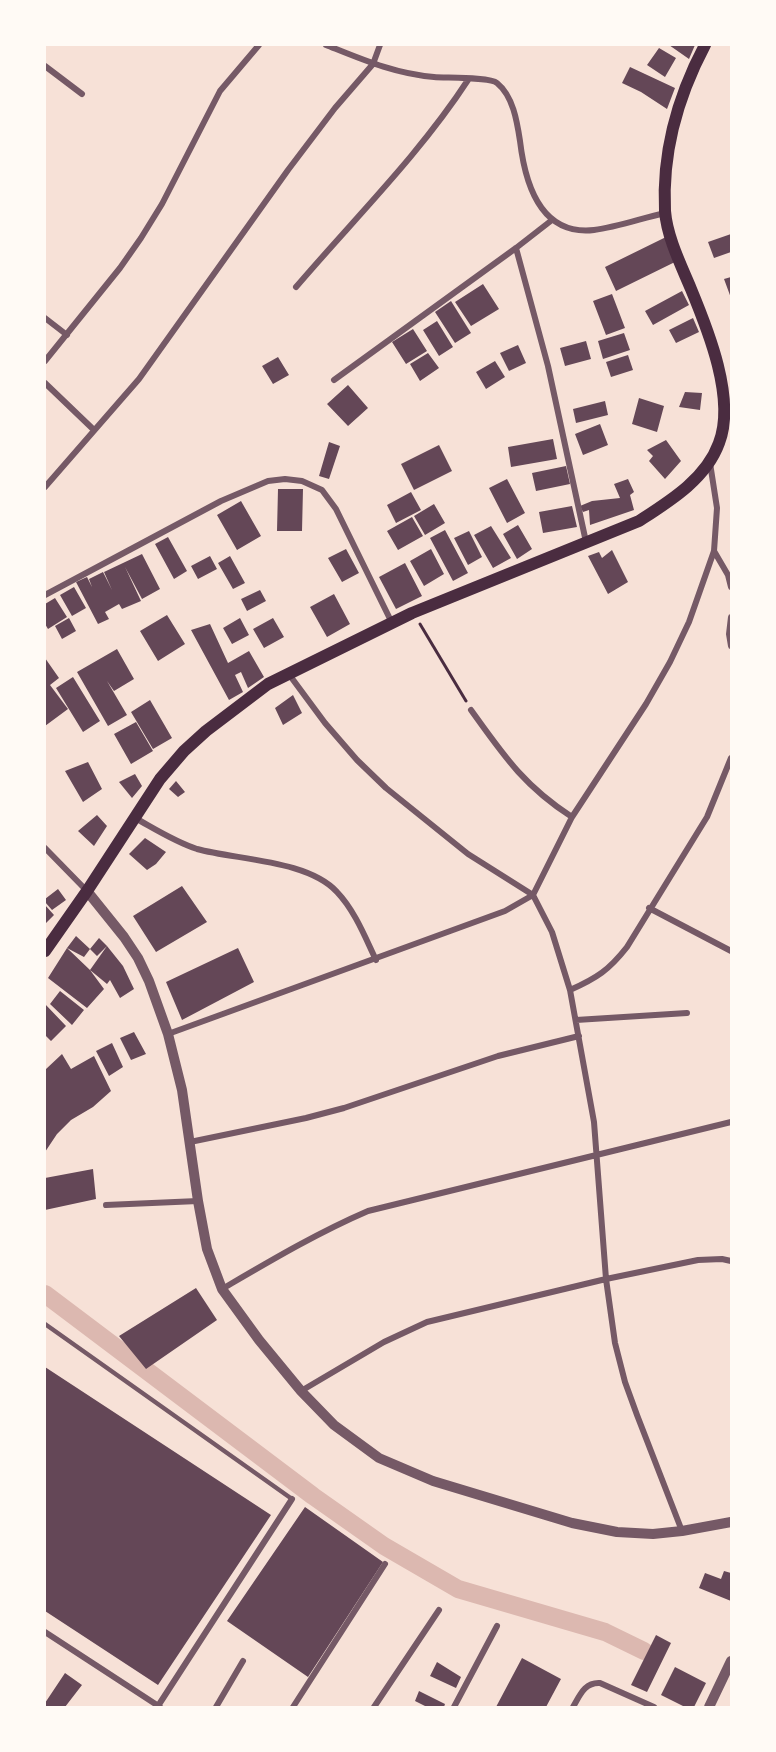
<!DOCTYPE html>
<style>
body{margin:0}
#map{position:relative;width:776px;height:1752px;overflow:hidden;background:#f7e1d7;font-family:Ubuntu,sans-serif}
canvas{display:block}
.frame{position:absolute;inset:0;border:46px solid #fffaf5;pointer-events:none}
</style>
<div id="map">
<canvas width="776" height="1752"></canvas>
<div class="frame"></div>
</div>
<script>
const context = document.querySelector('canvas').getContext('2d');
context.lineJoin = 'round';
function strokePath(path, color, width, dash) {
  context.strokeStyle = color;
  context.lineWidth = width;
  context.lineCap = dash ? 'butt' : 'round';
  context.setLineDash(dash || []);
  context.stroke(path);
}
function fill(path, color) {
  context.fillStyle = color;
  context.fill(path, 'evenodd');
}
const canal = new Path2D(`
 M45,1294L313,1496L384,1546L458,1589L605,1632L644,1651`);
const building = new Path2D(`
 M669,45H695L689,59Z
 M659,48L676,58L665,77L647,65Z
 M630,67L675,88L667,109L641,92L622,83Z
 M731,234V252L714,258L708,242Z
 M666,237L677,261L616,291L605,267Z
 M731,277V298L724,279Z
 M483,284L499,309L471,326L455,302Z
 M682,291L689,305L653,325L645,311Z
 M612,294L625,328L606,335L593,301Z
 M451,301L471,333L455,343L435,312Z
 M693,318L699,332L676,343L669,330Z
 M437,321L453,347L439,356L423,330Z
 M413,329L427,351L406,364L392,342Z
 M624,333L630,350L603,359L598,341Z
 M586,341L591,359L565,366L560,348Z
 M518,345L526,363L509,371L500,353Z
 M428,353L439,368L420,381L410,364Z
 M628,355L633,370L611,377L606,362Z
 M278,357L289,375L273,384L262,366Z
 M495,361L505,377L486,389L476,372Z
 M348,385L368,408L348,426L327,404Z
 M685,392L702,393L700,410L679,407Z
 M639,398L664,406L657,432L632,424Z
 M605,401L608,415L576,423L573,409Z
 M600,424L608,445L583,455L575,434Z
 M553,439L557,459L511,467L508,447Z
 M666,440L681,461L665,479L649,461L653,456L647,450Z
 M329,442L340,446L329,479L319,476Z
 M439,445L452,471L414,490L401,464Z
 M566,466L570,484L536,491L532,473Z
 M507,479L525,513L507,523L489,488Z
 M628,479L634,492L630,495L634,510L590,525L589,510L583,512L580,506L592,501L620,498L614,484Z
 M278,489H303L302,531H277Z
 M411,492L421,510L396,523L387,505Z
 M241,501L261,536L237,550L217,515Z
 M434,504L445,523L425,535L414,516Z
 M572,506L577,527L543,533L539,512Z
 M412,517L423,536L398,550L387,531Z
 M518,525L532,549L517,559L503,534Z
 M491,526L511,558L493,568L474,535Z
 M445,530L468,573L453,581L430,538Z
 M469,531L482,557L468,565L454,538Z
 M168,537L187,571L174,579L155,544Z
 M346,549L359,573L342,582L328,558Z
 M431,549L444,574L424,586L410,561Z
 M612,550L628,582L608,594L588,556L599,552L602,558Z
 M142,554L160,589L142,599L125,567L141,601L122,609L119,604L105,612L109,619L98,624L76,582L87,577L92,587L89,579L103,572L112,590L104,572Z
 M210,556L217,569L198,579L191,566Z
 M230,556L245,583L233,589L218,563Z
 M405,563L422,596L396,609L379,577Z
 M74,587L86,608L72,616L60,595Z
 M260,590L266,601L247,611L241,599Z
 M334,594L350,624L327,637L310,607Z
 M55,598L67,617L48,629L45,624V604Z
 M167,615L185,644L158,661L140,631Z
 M69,618L76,631L62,639L55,626Z
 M240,618L249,635L232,644L223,628Z
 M273,618L284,637L264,648L253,629Z
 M210,624L228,663L249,651L264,677L248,688L241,672L235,675L243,692L229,700L191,630Z
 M117,649L134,679L114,691L107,681L127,715L108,726L77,672Z
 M45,658L59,678L50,685L68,709L45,726Z
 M73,677L100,721L83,732L56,688Z
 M293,695L302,713L283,725L275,708Z
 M150,700L172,738L153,749L131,712Z
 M136,722L153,751L131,764L114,734Z
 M88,762L102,789L83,802L65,771Z
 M135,774L142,786L132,798L119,782Z
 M176,781L185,792L178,797L169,789Z
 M97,815L107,826L94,846L78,831Z
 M145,838L166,852L156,864L147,870L129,854Z
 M182,886L207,922L156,952L133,916Z
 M58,889L66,900L52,910L45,902V899Z
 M45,905L54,915L45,924Z
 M76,936L90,949L84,957L67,948Z
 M99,938L107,946L97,956L90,949Z
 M107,946L123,966L134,989L120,998L110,980L107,984L90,970Z
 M67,948L90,970L104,989L87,1008L48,978Z
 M238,948L254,982L182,1020L166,982Z
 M60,991L84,1010L72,1025L50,1004Z
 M45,1004L66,1026L51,1041L45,1035Z
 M134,1032L146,1054L131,1060L120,1038Z
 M112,1043L123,1067L109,1076L96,1051Z
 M62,1054L71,1069L94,1056L111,1091L93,1107L71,1120L57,1134L45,1152V1070Z
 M93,1169L96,1199L45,1210V1178Z
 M196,1288L217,1320L146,1369L119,1336Z
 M45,1367L271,1515L158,1685L45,1611Z
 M305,1507L383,1562L308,1677L227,1621Z
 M724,1571L731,1573V1601L699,1588L705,1573L721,1579Z
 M656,1635L671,1643L647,1692L631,1685Z
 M522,1658L561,1679L546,1707H496Z
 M437,1662L461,1677L456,1688L430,1676Z
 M675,1667L706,1683L694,1707H685L661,1695Z
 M65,1673L82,1685L65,1707H45V1703Z
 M419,1691L445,1704L444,1707H427L415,1701Z`);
const path = new Path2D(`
 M420,624L466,701`);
const service = new Path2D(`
 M45,1324L292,1499`);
const minor = new Path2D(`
 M326,45C361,59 395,74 434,77C446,78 490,77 497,83C513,96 517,121 520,141C525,183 540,236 594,230C618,227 642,218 665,213
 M45,66L82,94
 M516,248L548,366L586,542
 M296,287C354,219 419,155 468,80
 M45,318L67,335
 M45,361L120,268L141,238L162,204L220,91L259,45
 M334,380L516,248L552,220
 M45,383L94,430
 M45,487L139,379L288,170L335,108L373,64L380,45
 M714,551L728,575L731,587
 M45,595L221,501L268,481L285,479L302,481L322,490L336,509L392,623
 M731,617L729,634L731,646
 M288,673L325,723L357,760L386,788L468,854L533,895L552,932L570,990L594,1122L606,1279L615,1343L625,1382L637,1415L682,1531
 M471,710C504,756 524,786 572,817
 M135,818C155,829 175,842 197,849C237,860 308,860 337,892C355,911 365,937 376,960
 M45,848L87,891
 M649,908L731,951
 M570,990C597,978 609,970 627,947L707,817L731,758
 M576,1020L687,1013
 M168,1034L505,911L533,895L572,817L646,704L670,662L689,622L714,551L717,508L710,463
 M190,1142L306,1118L344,1108L498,1056L579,1036
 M106,1205L198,1201
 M222,1289C270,1261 317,1233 368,1211L731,1122
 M301,1391L384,1342L427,1322L606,1279L698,1260L722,1259L731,1261
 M45,1632L160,1707
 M158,1706L292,1499
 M216,1707L243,1661
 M293,1707L385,1564
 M374,1707L439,1610
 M454,1707L497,1626
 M573,1707C580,1695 585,1682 600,1683L654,1707`);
const tertiary = new Path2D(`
 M87,891L124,937L138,958L149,981L168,1034L182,1090L198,1201L207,1249L222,1289L259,1340L301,1391L334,1425L379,1458L433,1481L572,1523L617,1532L653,1534L682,1531L731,1522
 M709,1707L731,1661`);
const secondary = new Path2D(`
 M45,951L87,891L160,779L184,751L206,731L268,684L412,613L639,521C670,501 706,479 719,443C736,399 708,330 691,289C681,265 667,237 665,211C662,153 678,96 705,45`);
strokePath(canal, '#dcb8b0', 18);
fill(building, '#644757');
strokePath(path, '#4a2c40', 3);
strokePath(service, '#755966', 4.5);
strokePath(minor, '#755966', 6);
strokePath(tertiary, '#755966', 10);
strokePath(secondary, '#4a2c40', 12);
</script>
